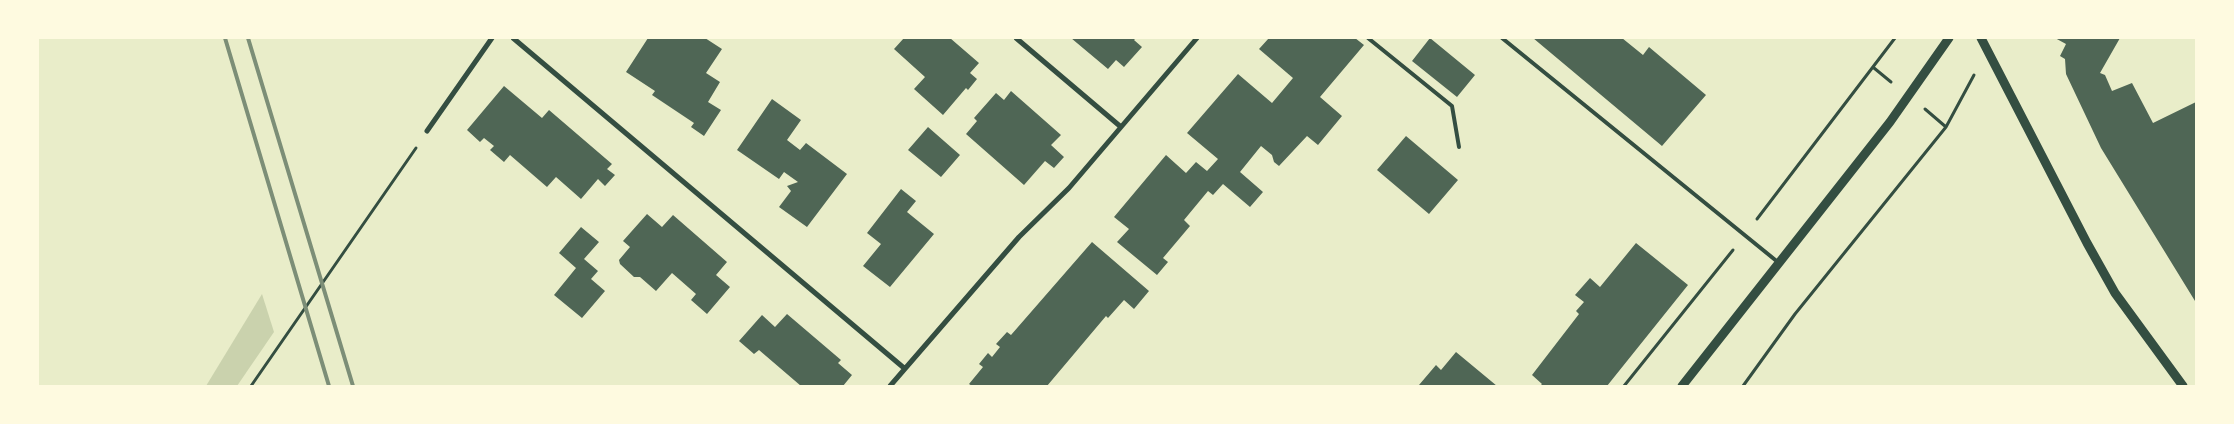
<!DOCTYPE html>
<style>
body{margin:0}
#map{position:relative;width:2234px;height:424px;overflow:hidden;background:#e9edc9;font-family:"DejaVu Sans",sans-serif}
canvas{display:block}
.frame{position:absolute;inset:0;border:39px solid #fefae0;pointer-events:none}
</style>
<div id="map">
<canvas width="2234" height="424"></canvas>
<div class="frame"></div>
</div>
<script>
const context = document.querySelector('canvas').getContext('2d');
context.lineJoin = 'round';
function fill(path, color) {
  context.fillStyle = color;
  context.fill(path, 'evenodd');
}
function strokePath(path, color, width, dash) {
  context.strokeStyle = color;
  context.lineWidth = width;
  context.lineCap = dash ? 'butt' : 'round';
  context.setLineDash(dash || []);
  context.stroke(path);
}
const green = new Path2D(`
 M262,294L274,332L237,386H206Z`);
const building = new Path2D(`
 M648,38H705L722,49L706,73L720,82L708,102L721,110L704,136L691,127L694,123L652,95L655,91L626,72Z
 M904,38H950L979,63L970,73L977,79L968,90L966,88L943,115L914,89L925,77L894,49Z
 M1071,38H1136L1134,40L1142,47L1124,67L1116,60L1108,69Z
 M1269,38H1355L1364,45L1320,97L1342,116L1318,145L1307,136L1279,166L1274,162L1272,155L1261,146L1240,172L1263,192L1250,207L1223,184L1213,195L1208,191L1184,220L1190,226L1163,258L1168,262L1157,275L1117,242L1129,229L1114,217L1166,155L1186,173L1196,162L1207,171L1218,159L1187,133L1238,74L1272,103L1293,78L1259,49Z
 M1430,38L1475,75L1457,97L1412,61Z
 M1533,38H1622L1643,55L1649,47L1706,95L1662,146Z
 M2055,38H2120L2100,73L2105,75L2112,91L2132,83L2153,123L2196,102L2195,301L2101,148L2066,74L2065,59L2060,56L2066,44Z
 M504,86L542,118L549,110L612,164L607,169L615,175L605,186L598,179L581,199L556,177L547,187L510,155L504,162L490,150L494,146L484,138L480,142L467,130Z
 M1011,91L1061,135L1051,145L1064,157L1054,168L1045,161L1024,185L966,134L977,121L974,118L996,93L1004,100Z
 M772,99L801,120L787,140L800,150L806,143L847,174L807,227L779,207L791,191L787,186L798,182L784,172L779,179L737,150Z
 M928,127L960,155L941,177L908,150Z
 M1406,136L1458,180L1429,214L1377,170Z
 M901,189L916,201L907,212L934,234L890,287L863,266L881,244L867,233Z
 M647,214L662,227L673,215L727,262L716,275L730,287L707,314L691,300L696,294L672,273L656,291L640,277H634L620,264L619,260L630,247L623,241Z
 M581,227L599,242L584,259L598,271L591,279L605,291L582,318L554,295L576,268L559,253Z
 M1092,242L1149,291L1134,309L1124,300L1108,318L1106,316L1047,386H972L969,384L983,367L979,364L988,353L992,357L1000,347L996,344L1007,332L1011,335Z
 M1636,243L1688,285L1607,386H1540L1542,384L1532,375L1579,314L1576,311L1584,302L1575,295L1590,278L1600,287Z
 M787,314L841,360L838,363L852,375L843,386H801L759,350L754,354L739,341L762,315L775,327Z
 M1456,352L1497,386L1419,385L1436,365L1441,370Z`);
const path = new Path2D(`
 M1874,68L1891,82
 M1925,109L1946,127
 M1757,219L1895,38
 M251,386L416,148
 M1624,386L1733,250
 M1743,386L1795,314L1946,127L1974,75`);
const service = new Path2D(`
 M1368,38L1452,106L1459,147
 M1502,38L1779,263`);
const minor = new Path2D(`
 M513,38L904,368
 M1016,38L1121,127
 M427,131L492,38
 M890,386L1019,237L1069,188L1197,38`);
const tertiary = new Path2D(`
 M1981,38L2087,243L2115,293L2183,386
 M1682,386L1890,122L1949,38`);
const rail = new Path2D(`
 M225,38L329,386
 M248,38L353,386`);
fill(green, '#cad2ad');
fill(building, '#4f6655');
strokePath(path, '#344e41', 3);
strokePath(service, '#344e41', 4);
strokePath(minor, '#344e41', 5);
strokePath(tertiary, '#344e41', 9);
strokePath(rail, '#7c8e77', 4);
</script>
